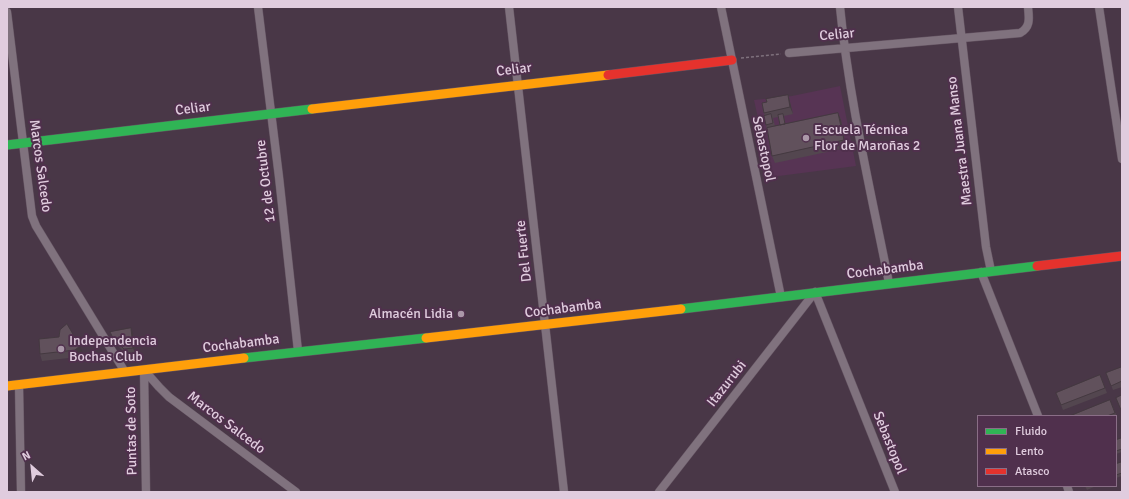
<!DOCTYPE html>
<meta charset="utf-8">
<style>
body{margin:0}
#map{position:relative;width:1129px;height:499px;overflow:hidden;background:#493747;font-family:Signika,sans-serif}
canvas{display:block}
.frame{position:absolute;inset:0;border:8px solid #e0ccde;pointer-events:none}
.legend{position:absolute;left:977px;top:415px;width:140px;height:72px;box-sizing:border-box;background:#50304d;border:1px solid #8a6e87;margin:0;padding:5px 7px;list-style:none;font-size:12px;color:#e0ccde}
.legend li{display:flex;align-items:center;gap:8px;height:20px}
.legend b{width:20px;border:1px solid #8a6e87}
.north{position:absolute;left:12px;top:447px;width:40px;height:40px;-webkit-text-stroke:3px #50304d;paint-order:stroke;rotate:333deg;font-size:11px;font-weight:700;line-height:16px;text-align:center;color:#e0ccde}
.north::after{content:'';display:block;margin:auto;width:14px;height:18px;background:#e0ccde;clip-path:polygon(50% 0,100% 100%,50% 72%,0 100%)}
</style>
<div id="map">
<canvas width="1129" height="499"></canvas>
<div class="frame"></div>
<ul class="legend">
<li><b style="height:5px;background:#30b455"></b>Fluido</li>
<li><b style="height:5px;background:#ff9f0a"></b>Lento</li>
<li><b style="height:5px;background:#e5322d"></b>Atasco</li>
</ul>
<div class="north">N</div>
</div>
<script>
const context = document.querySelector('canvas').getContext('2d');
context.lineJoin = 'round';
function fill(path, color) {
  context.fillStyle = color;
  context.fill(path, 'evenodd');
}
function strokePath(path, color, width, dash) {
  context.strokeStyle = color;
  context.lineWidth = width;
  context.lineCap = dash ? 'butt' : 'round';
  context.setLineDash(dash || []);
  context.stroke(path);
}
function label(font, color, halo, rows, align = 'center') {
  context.font = font + ' Signika,sans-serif';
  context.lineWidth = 4;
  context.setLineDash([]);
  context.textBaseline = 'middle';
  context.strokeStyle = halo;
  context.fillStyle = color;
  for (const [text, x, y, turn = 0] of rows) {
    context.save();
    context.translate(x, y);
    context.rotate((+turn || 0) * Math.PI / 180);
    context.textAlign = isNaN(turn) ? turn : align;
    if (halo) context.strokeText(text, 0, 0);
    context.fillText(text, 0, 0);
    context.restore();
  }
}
const built = new Path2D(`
 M840,86L856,166L771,177L754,100L792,96Z`);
const path = new Path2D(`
 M741,58L781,54`);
const street = new Path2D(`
 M258,7L279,177L298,351
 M509,7L564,492
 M721,7L781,297
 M840,7C849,100 871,192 889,283
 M958,7L986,247L991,271
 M1099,7L1122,159
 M7,12L32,216L36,226L125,372
 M789,53L1020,33C1031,27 1029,18 1028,7
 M981,272L1038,416
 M815,292L895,492
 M144,370L159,387L169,397L296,492
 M144,370L146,492
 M19,385L21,492
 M1067,486L1069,492
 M659,492L815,292`);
const fast = new Path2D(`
 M7,145L312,109
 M681,309L1037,266
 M244,358L426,338`);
const slow = new Path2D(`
 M312,109L608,75
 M426,338L681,309
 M7,386L244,358`);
const jam = new Path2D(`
 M608,75L732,60
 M1037,266L1122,256`);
const wall = new Path2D(`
 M788,95L790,102L793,114L784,116L785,124L838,113L841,120L846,148L775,163L772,156L766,125L765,116L764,113L767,102ZM778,117L780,125L775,126L773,118Z
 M110,332L133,333L135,353L126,354L115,343L112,337Z
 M59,337L83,353L78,357L42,361L40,354Z
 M1122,367V387L1113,390L1106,373Z
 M1100,375L1107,393L1063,410L1056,393Z
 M1110,400L1117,417L1116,418V416H1070Z
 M1122,438V452L1116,454V440Z
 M1122,462V476L1116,478V464Z
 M1085,486H1096L1087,490Z`);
const shadedWall = new Path2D(`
 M788,95L790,102L793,114L790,107Z
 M838,113L841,120L846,148L844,140Z
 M131,328L133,333L135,353L133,348Z
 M80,346L83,353L78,357L75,350Z`);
const building = new Path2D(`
 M788,95L790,107L764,113L762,103L767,102L766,99Z
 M838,113L844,140L772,156L767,128Z
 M771,114L773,123L766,125L764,116Z
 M783,114L785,124L780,125L778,115Z
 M67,324L80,346L75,350L40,354L39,339L59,337L60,330Z
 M131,328L133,348L124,349L113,338L110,332Z
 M1122,367V381L1111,386L1106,373Z
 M1100,375L1105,388L1061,405L1056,393Z
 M1122,395V410H1121L1116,398Z
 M1110,400L1115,413L1107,416H1070Z
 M1122,438V449L1116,451V440Z
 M1122,462V473L1116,475V464Z`);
const markers = [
 [806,138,4,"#ab98a9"],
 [461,314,4,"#ab98a9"],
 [61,349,4,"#ab98a9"]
];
const streetNames = [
 ["Celiar",837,35,-5],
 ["Celiar",514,70,-7],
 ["Celiar",193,109,-7],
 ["Maestra Juana Manso",960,141,-97],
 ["Sebastopol",763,149,78],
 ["Marcos Salcedo",40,166,82],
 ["12 de Octubre",266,181,-97],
 ["Del Fuerte",524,251,-96],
 ["Cochabamba",885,270,-7],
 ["Cochabamba",563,309,-7],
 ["Cochabamba",241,344,-7],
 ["Itazurubi",727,384,-52],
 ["Marcos Salcedo",226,423,37],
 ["Puntas de Soto",132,431,-91],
 ["Sebastopol",889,443,68]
];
const poiNames = [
 ["Escuela Técnica",814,130],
 ["Flor de Maroñas 2",814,146],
 ["Almacén Lidia",453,314,"right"],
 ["Independencia",69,341],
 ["Bochas Club",69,357]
];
fill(built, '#573454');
strokePath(street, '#645462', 9);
strokePath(fast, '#645462', 10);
strokePath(slow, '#645462', 10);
strokePath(jam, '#645462', 10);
strokePath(path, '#7f717d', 1.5, [3, 2]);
strokePath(street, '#80727e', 8);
strokePath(fast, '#30b455', 9);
strokePath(slow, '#ff9f0a', 9);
strokePath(jam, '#e5322d', 9);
fill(wall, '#53464f');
fill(shadedWall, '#443940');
fill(building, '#61515c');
strokePath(building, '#443940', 1);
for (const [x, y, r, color] of markers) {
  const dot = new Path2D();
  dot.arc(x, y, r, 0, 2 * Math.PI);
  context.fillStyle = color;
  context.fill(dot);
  strokePath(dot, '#50304d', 1.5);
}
label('14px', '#e0ccde', '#50304d', streetNames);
label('14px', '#e0ccde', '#50304d', poiNames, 'left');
</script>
